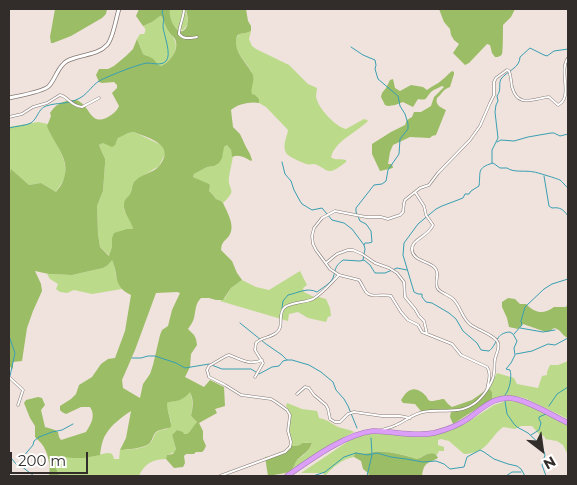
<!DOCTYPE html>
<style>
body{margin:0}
#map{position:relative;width:577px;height:485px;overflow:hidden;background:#f0e2dc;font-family:Montserrat,sans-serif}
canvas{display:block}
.frame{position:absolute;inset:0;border:10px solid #322d2b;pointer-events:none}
.north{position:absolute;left:517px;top:425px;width:50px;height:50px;-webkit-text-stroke:4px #fff;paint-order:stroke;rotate:150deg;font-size:14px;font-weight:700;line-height:20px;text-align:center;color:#322d2b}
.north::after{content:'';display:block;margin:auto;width:18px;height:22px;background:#322d2b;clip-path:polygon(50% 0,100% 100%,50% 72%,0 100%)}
.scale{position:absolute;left:10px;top:452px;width:78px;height:22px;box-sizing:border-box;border:2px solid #322d2b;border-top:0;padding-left:6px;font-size:15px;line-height:18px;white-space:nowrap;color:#322d2b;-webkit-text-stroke:4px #fff;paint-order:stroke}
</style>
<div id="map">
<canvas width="577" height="485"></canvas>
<div class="frame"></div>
<div class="north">N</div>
<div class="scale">200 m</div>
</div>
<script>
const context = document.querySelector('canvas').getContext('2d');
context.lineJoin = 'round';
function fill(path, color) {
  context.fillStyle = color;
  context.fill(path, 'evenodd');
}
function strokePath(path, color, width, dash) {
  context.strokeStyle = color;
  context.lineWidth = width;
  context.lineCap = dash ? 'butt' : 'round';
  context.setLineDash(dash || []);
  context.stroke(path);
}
const green = new Path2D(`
 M170,9H186L188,24L183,30H177C172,24 169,17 170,9Z
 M159,16L162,17C164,22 166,28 169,32C171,35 173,36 174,39C180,49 170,62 161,66H158L154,60L143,54L137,39L140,34H144C146,30 146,29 143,26L152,22Z
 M251,31L249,39L252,46L256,49L289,65L308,84L317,88C317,92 315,96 317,100C320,110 336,127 346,129L364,119L367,120L368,121C356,133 336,140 331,157C335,161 340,158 346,160V162C342,165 334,172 329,171C324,170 320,165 314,164C312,164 309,165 306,164C301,162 289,157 286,153C282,144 287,138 288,130L266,107L259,103V99C243,89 255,89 253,76C250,62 227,50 239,34L246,33Z
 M38,122L48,124C48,129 50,133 53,138C60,150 69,165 64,179C62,183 58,188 56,192L41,183L29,185L12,170L9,177V127Z
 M134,132L161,145L165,150V154L159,166L136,180L133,184L131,193L128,197L124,210L132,224L133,229C124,237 110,244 110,256L100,247L98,234L97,206L103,191L105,164L103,154L99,145L103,143H116C118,134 127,133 134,132Z
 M227,145L231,150L232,156H233C232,163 230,170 229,177C227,191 239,188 223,203L221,201L216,199C214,196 212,194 209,191L210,186L193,177L194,174L207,167L214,166L224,147Z
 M112,259L114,264L116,277L122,289L92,294L74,290L67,293L60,292L56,289L58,284L50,279L47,274L72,275L103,268L108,265Z
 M300,271L307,285L303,288L304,292L316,298L319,297L326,299L330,308L331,316L328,317L326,322L308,318L298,312L289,314L288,321L220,301L225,298L231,288L242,280L256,287L269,290Z
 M568,361V419L527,399C515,395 505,396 492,399V392L489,388L497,373L514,378L517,384L538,388L542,376L547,375V372L550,365H558Z
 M190,391C193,400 193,407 191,416L197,422L193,428L187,434H184L182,432L177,430L172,435L176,449L175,452L167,455L166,459C153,459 144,464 139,476H65C54,474 54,467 52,457L54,456L84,458L107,453C112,453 113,454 114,459H119L120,450C129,449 141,450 149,444C157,438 150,431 167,429L171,422L167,408V403C178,399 181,402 190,391Z
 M506,401C529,400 548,416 568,425V455L563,445L557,441L545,439V437L538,433L532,426H521L515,429L503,427C488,439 488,453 464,454L449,441L441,439L438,440V445L444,447V451H439L437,455C430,451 423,456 417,459C404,455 389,451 375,452C366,453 365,455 355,452L354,457C342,459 333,467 325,476L323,473H301L347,442L359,436L376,433L444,432L465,424L494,405Z
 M287,403L302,409L317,411L319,418C329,420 330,423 338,427C344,429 349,429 354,432C332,443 312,459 291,472L296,461L307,452L312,444C309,443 305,442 302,444C296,446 295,447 289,445C291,439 290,437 289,431C288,422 293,415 286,406Z`);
const forest = new Path2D(`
 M55,9H107L106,14L102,18L71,36L53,43H51L50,37Z
 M139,9H170C168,20 180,41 187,26C189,21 187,14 186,9H246L248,21L251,26V31L246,33L239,34L237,36C233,49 242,58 249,68C250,70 252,73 253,75C255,82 250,88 252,94L255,95L259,99V103C251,101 237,104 231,110L233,127L240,134L246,147L250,154L252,160L251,161C244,157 239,154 232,157L231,150L227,145L224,147L222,158L219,163L214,166L207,167L194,174L193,177L209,184L210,186L209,191C212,194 214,196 216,199L221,201L223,203C227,212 236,226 229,236C224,242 222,241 221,250L232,261L237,273L242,280L231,288L223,300H216L209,298H201C195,304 196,310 194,318C193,322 190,326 188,329L194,335L196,339L197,345L191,354L190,367L185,377L204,387L210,380L224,387L225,406L215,409L217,413L199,423L203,431V439L206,446L204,450L202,452H196L194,454H186L184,456L185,463L183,467L174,468L166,459L167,455L173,454L175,451L176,449L172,435L177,430L183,432L184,434H187C192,430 193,426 197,422L191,416C193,407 194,400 190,392C180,403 179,399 167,403C167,412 171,419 171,427C166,429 160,429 156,432C152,436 153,442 147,445C139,449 129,449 120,450L126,438L131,411C122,417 111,425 106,434C102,440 101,448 100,455L84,458H73L54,456L52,457L58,474L65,476H49C51,466 48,451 41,443C39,441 37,439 35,437V426L30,418L24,403L26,400L38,397L42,398L45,405L41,410L45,427L55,430L58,432L59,437L61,440L86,432C91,424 96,416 90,407H81L66,414L62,412L60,410V406L71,399L76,394L79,385L92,377L101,364L108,359L115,358L125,331L131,295C112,286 119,274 112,260L108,265L103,268L72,275L49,274L35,271L41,284L42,291L33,311L27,328L22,361L13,362V369L9,366V177L11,169L29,185L41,183L56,192C59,188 63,183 64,178C71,159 53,143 47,126L51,116L50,113C56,104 62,101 73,100C77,100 77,100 80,102C91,109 91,126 108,117C113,114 117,111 119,106L112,93L117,88V85L114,82L102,83L99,82L96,75L99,69H108L114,66L126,56L133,49L137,39L143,54C146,56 148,56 152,58C156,60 156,65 161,66C170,62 180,49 175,39C173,36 171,35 169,32C166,28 164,22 162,17L160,16L152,22L143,26L136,16ZM134,132C145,137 172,143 163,160C161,164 159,166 156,169C150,173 141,175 136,180C131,184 133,190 130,194C128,198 124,199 124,204C123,213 131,220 133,229H127L114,233L112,238V247L109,256L100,247L98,234L97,206L103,191L105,164V159L99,145L103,143L112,147L115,145L118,138L128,133ZM177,292L180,293L172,310L168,326L162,330L160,335L153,365L150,374L143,384L140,398L123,388L122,380L135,350L156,293Z
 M439,9H515L511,17L503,25C503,28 503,53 502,54C501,56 499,56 498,57H495L492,53L490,45L487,44L469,63L465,65L453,53L459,44L454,40L451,35L450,29L444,22Z
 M452,71L454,72V74L450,87C443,89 442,94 437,98C435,105 440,107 446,110L436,135L432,136L430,138L410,137L393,145L390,152L388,164H392L393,168L380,171L372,154V144L391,132L405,125L407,120L412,117L414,112H421L431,106L434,97L444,87L442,86C439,88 434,89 431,92C425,98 428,101 418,99L413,107L403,102L395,105L388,106L385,105L381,97L382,93L386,88L390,80L393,79L395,88L400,91L411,85L423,87L427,90C432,86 438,84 442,80C446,77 448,74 452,71Z
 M508,298L515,299L520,304H526C535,313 543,315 554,307H566L568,303V338C562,336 561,329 554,328L550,331L546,332L523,324L518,329L509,327L507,318L502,307V302Z
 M489,388L492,392V399L453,424L450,417L451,411L444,412H422L420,410L415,404L403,403L401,400C408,388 416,385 426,396C428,399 428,401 432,401C435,401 441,399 444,399L448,404L452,407L472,400Z
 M303,443H312C309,452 303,454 297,460C295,463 293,468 291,472L268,476L265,457C273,457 286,453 289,445C295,447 298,446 303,443Z
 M355,452C364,455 366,453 375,452C389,451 403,455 417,459C424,456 434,448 438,458C427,464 424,462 422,476H369L368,473L363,469L361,461L354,457Z`);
const stream = new Path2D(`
 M351,47L363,55L375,60L376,65L375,69L378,79L398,96L400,106L405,114L408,124V129L400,139L399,154L388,170L386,181L382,184L374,185L356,208V212L360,221L366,224L371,231L372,242L369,243H365L364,245
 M9,128C16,126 25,126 31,123C38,118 38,109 46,106C58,102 67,105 80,98C89,93 93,83 103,79C114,74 136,65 147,63C152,63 162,66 166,61C172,55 164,35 163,27C163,21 165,18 162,13L163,9
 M497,142L501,140L514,141L528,137L551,133H554L560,136L568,134
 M282,162L285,174L291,181L294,190L300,201L302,204L312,210L322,208L332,220L344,223L352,229L364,245L365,249L363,260
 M492,163V150L498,138L495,112L496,105L498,101L497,96C502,89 498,85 501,79C507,71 520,68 520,57L530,48L544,55L547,56L554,51L568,49
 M544,176L549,206L552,208C560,207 563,209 568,216
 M282,308L283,301L288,295C298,293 307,287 317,292C322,288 330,284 333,278C336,269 334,267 343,260L360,261L364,260L370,265L375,273H385L397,268L407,270
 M240,323L266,344L282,355L287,360H292L309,365L321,372L333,382L336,390L344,399L348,406L357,428
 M520,328L543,332L555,330
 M514,334L522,325L521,321L525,307L544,289L552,284L568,279
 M9,336L15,353L10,376
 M516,354L532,351L548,344L555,345L568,338
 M132,358H141L148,356H155L176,363L185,368L209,364L222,369H251L259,374L272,367L279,366L283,361L287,360
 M505,395C510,390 512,376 510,370L506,369L511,363L515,355L514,348L517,341L513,334L510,332C495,333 498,344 489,351L481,350L477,343L463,331L456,319L449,313L432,303L426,302L422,297V294H418L414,292L403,255L404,243L418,224L436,209L442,206L463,198L465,194H469L471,191L479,186C481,172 476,168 493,163L500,168H507C514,173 525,170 534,172C536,172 558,179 560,180C563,182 565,186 568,188
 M505,401L507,414L514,424L517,427L528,433L542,446L545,455L542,465L546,476
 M549,406L557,394L568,387
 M531,435L539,430L541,423L539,419V417L546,414
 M371,438L372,454
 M9,458L12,459L16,464L21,466L34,476
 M23,467L24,464L22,458L33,445L34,441L39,437L52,432L62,430L73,424
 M313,476L325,472L344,457L356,453L368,455L377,453L391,457L406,459L423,462L436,461L444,464L450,469L464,467L467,457L480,450L484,452L494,459L508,464L517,466L521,469L525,476
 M367,476L372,455
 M506,476L512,472H521`);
const street = new Path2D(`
 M184,9C184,17 179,26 179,34C184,40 190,38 197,37
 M9,117L22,114L33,107L47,103L60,95C69,97 69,105 82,107L99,98
 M326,263L337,254L348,250H353L362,254L375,263L389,268L397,273L404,282L405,297L415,309L419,316L424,321L427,334
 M9,377L23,390L18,405
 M255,377L263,363L255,350L256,343C261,337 270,338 276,333C285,327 277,315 284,308C289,302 305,303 313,299C323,293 331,283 339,275
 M487,390C488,382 492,374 487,367L461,355L452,344L422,332L418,325L408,320L401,312L391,296C384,293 372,299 366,292C363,288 362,284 359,280L339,275L330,269L316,250L313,244L312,236L314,228L322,218L335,211L366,217H381L388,219L400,215L403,212L404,203L405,200L420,188L429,185L438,173L470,140L480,126L490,103L494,95V82L496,78L507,70L509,71C511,76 511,81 512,87C518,109 534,98 549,97L558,105C574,97 558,71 568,58
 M297,394L305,387L309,388L314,395L326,405L328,409L330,419L335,422H340L348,414L354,412L382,416H400L410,418
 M382,430C386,428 391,428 396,425C405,421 413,414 423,412C439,409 458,414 472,405C481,400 490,387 493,378C495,372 494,365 495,359C496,354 501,346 497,341C492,334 478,330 471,325C462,319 461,307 454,300C450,295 442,294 438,289C433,282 441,274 435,268C429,261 413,261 412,250C411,239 428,237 433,225L426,215L424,206L415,192
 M220,476L285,452L290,447L291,442L288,431L290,415L287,410L276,402L271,399L241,395L225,385L209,377L207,370L209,366L226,356L229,355C240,359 250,366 262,360`);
const secondary = new Path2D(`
 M9,98C18,96 43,92 49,86C56,78 58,66 67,61C80,54 97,56 107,45C113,39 116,18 119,9`);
const highway = new Path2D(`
 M287,476C310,460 345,434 373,431C393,431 414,437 434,433C446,430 459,425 469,418C484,407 496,394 516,399C535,404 551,415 568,423`);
fill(green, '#bbdb8b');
fill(forest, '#9bbd66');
strokePath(stream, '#389fb2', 1);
strokePath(street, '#857974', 3);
strokePath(secondary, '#857974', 4.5);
strokePath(highway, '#a077b0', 5.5);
strokePath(street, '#fff', 2);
strokePath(secondary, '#fff', 3);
strokePath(highway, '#dc9ff7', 4.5);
</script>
